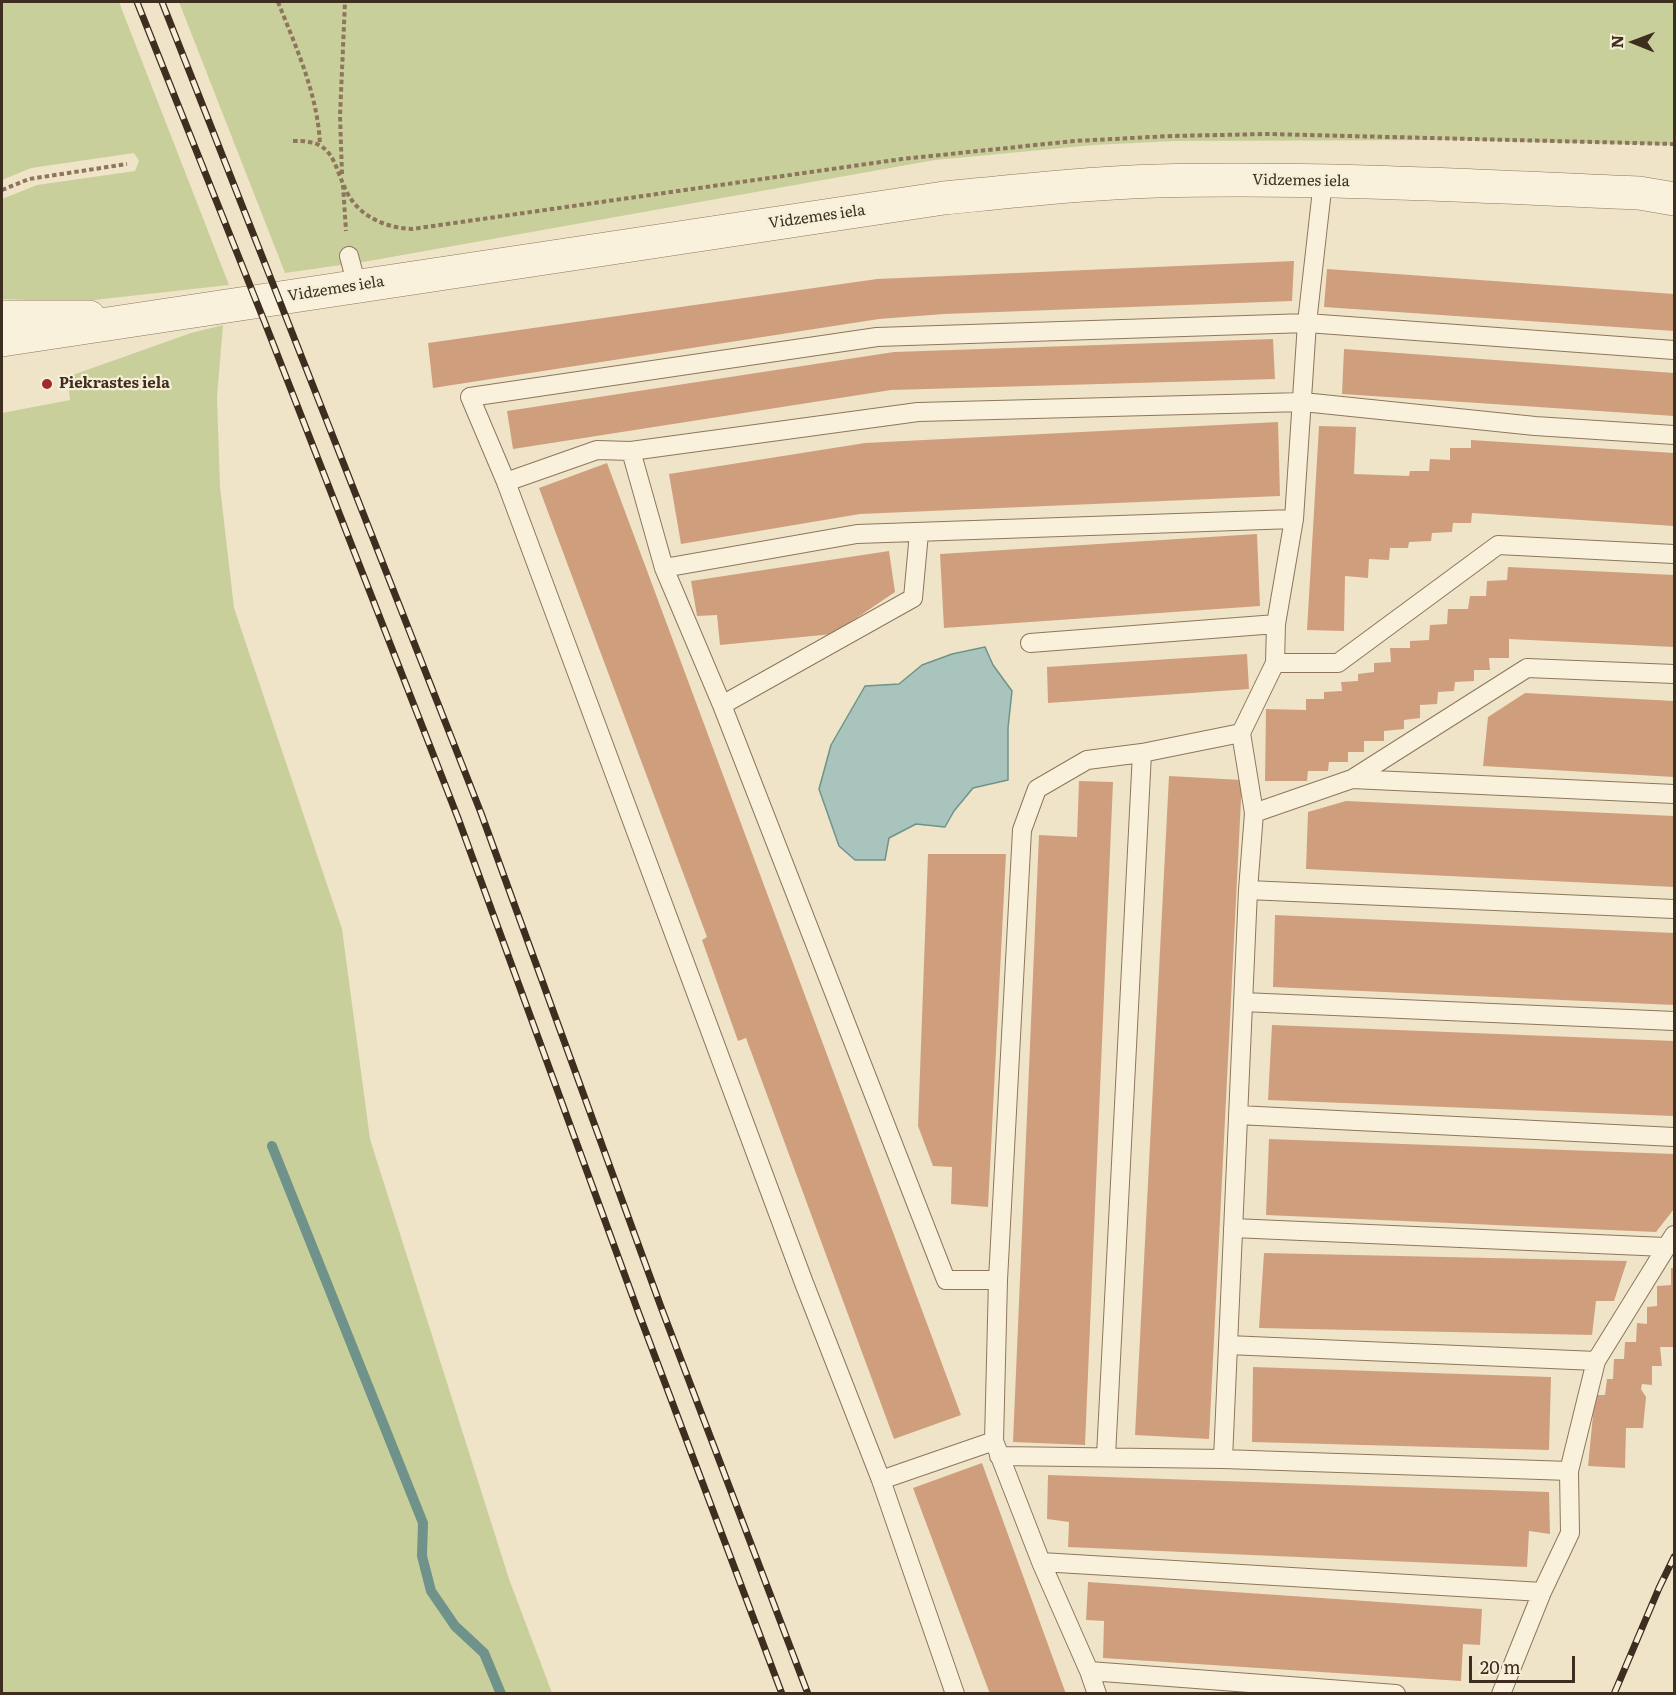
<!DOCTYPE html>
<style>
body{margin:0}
#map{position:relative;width:1676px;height:1695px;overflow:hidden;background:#f0e4c8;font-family:Literata,serif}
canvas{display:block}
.frame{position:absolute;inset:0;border:3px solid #3d2e20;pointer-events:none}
.north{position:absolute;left:1604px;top:12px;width:60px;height:60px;-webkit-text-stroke:4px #f7eed8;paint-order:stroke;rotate:271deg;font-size:16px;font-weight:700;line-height:24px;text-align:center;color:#3d2e20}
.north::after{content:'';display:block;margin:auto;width:21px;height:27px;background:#3d2e20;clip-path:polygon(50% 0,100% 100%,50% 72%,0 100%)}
.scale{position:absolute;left:1469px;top:1656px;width:106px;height:27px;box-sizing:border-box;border:3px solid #3d2e20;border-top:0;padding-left:8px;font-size:18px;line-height:21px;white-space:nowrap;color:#3d2e20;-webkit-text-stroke:4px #f7eed8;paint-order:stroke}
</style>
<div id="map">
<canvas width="1676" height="1695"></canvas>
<div class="frame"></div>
<div class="north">N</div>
<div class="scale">20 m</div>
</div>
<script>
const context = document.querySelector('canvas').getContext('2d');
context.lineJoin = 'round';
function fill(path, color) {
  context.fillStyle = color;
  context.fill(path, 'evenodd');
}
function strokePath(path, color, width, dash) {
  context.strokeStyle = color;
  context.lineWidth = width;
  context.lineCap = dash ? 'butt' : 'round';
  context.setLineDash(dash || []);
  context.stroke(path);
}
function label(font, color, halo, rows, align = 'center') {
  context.font = font + ' Literata,serif';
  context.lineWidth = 4.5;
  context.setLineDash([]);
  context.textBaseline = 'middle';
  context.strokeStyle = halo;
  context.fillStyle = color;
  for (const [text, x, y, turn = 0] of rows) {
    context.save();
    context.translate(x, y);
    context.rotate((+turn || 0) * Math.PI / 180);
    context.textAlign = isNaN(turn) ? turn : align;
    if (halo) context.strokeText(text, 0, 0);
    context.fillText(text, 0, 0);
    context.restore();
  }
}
const green = new Path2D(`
 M2,2H119L229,285L76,302L2,299V199L37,185L135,171L139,161L134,153L31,168L2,180Z
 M179,2H1674V145L1452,140L1174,141L1094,145L935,160L369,261L285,273Z
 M223,325L217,397L220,487L234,608L342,929L370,1139L509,1579L552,1693H2V413L70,400L67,377L191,333Z`);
const water = new Path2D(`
 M985,647L993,665L1012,691L1008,728V780L973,788L954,811L945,827L916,824L889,838L885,860H855L839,846L819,789L831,745L865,686L899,684L922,665L952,654Z`);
const stream = new Path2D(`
 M272,1146L423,1523L422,1556L431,1591L455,1626L484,1653L501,1694`);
const building = new Path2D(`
 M1294,261L1292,301L944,314L879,319L433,388L428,343L877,279Z
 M1327,269L1674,294V331L1324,307Z
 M1273,339L1275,379L891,390L513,449L507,411L894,352Z
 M1344,349L1674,373V416L1342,394Z
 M1278,422L1280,496L860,514L681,544L669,474L865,443Z
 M1319,426L1356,427L1354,474L1409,476L1410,471H1429L1430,459L1450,460V448H1471V440L1674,453V526L1472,513L1471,523H1453L1452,532L1432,533L1431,541L1409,542L1408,548H1390L1389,560L1369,559L1368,578L1345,576L1344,631L1307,630Z
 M607,463L961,1415L894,1439L746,1038L738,1041L702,940L707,937L539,488Z
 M1257,534L1260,606L944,628L940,554Z
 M889,551L895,592L833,634L720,645L717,615L697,616L691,581Z
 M1508,567L1674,575V647L1509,639V658H1489L1490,670H1474V681L1455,682L1454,691L1438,692L1437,704L1420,705V718L1404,720V729L1384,731V741H1364V752H1348V762H1329L1328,771H1308L1307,781H1265L1266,709L1306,710V699H1324V692L1342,691L1341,682L1358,681V674L1374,672V663L1391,662L1390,648H1410V641L1429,640L1430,625L1447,624L1448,609H1468L1470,596H1486L1487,581L1507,580Z
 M1247,654L1249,689L1048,703L1047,667Z
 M1525,693L1674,701V777L1483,766L1488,717Z
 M1169,776L1242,780L1209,1439L1135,1435Z
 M1079,781L1113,782L1085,1445L1013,1442L1039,835L1077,837Z
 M1346,801L1674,816V887L1306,869L1308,812Z
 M928,854H1006L988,1207L951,1204L952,1167L933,1166L918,1126Z
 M1275,915L1674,933V1005L1273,987Z
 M1272,1025L1674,1041V1116L1268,1100Z
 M1269,1139L1674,1154V1209L1656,1232L1266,1215Z
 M1264,1253L1627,1261L1614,1301H1596L1592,1335L1259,1328Z
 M1671,1268H1674V1347H1660L1662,1366H1652V1385L1642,1384L1641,1389L1646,1397L1643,1428H1626L1625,1468L1588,1466L1595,1395H1605L1607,1379H1613L1614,1359H1624L1625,1342H1636L1637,1323L1647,1324V1307L1657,1306V1286L1671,1285Z
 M1253,1367L1551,1377L1549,1450L1252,1442Z
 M982,1463L1066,1694H990L913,1488Z
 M1048,1475L1549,1492L1550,1534L1529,1531L1527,1567L1068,1547L1069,1522L1047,1519Z
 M1088,1582L1482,1609L1480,1645L1463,1644L1461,1681L1103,1658L1104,1621L1086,1620Z`);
const path = new Path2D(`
 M278,2C296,47 318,95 320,145
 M293,141C337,139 332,166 349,196C362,218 388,228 412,229L902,159L1074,141L1171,136L1268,134L1674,144
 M342,174L340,116L345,2
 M343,185L346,231
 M2,190L29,179L127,164`);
const service = new Path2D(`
 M349,256L357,286
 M631,451L664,568L722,705L946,1280H998
 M506,482L597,450L631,451L918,412L1303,402L1535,426L1674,435
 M664,568L857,534L1294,519
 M1030,643L1276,624
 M1275,663H1338L1498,545L1674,554
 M722,705L913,598L919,533
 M1352,779L1674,794
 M1254,813L1352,779L1527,668L1674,674
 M1248,890L1674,909
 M1243,1002L1674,1021
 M1238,1115L1674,1137
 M1233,1228L1665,1247
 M1228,1345L1596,1361
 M999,1456L1223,1459L1569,1471
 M1106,1456L1142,753
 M1223,1459L1248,890L1254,813L1241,733L1275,663L1276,624L1294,519L1307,323L1323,181
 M881,1480L994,1441
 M1041,1562L1542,1592
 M1089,1671L1396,1694
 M955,1694L881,1480L804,1283L506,482L470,397L877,337L1307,323L1674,350
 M1097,1694L1089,1671L1041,1562L994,1441L998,1280L1022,830L1037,789L1087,760L1142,753L1241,733
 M1501,1694L1542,1592L1570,1533L1569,1471L1596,1361L1674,1235`);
const minor = new Path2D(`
 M2,317H89`);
const tertiary = new Path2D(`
 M2,340L944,198C1015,191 1086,183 1157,181C1318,177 1479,186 1639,193L1674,199`);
const rail = new Path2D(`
 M137,2L265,323L458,818L639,1314L782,1694
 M162,2L481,813L661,1307L808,1694
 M1614,1694L1659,1588L1674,1557`);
const markers = [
 [47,384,6,"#9e2a2b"]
];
const streetNames = [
 ["Vidzemes iela",1301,181,1],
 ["Vidzemes iela",817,217,-8],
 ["Vidzemes iela",336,289,-9]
];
const poiNames = [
 ["Piekrastes iela",59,384]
];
fill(green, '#c9cf9b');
fill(water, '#a9c4bc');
strokePath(water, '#6f938a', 1.5);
strokePath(stream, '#6f938a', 10);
fill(building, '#cf9f7d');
strokePath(service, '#8d765c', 20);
strokePath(minor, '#8d765c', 34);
strokePath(tertiary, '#8d765c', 34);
strokePath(path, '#8d765c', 4, [4.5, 3]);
strokePath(service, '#faf1dc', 18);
strokePath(minor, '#faf1dc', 33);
strokePath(tertiary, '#faf1dc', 33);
strokePath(rail, '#3d2e20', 7);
strokePath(rail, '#f7eed8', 4.5, [14]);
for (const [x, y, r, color] of markers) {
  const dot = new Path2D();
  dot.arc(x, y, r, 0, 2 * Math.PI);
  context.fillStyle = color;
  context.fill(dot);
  strokePath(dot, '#f7eed8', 2);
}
label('15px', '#3d2e20', '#f7eed8', streetNames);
label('bold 15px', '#3d2e20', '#f7eed8', poiNames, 'left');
</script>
